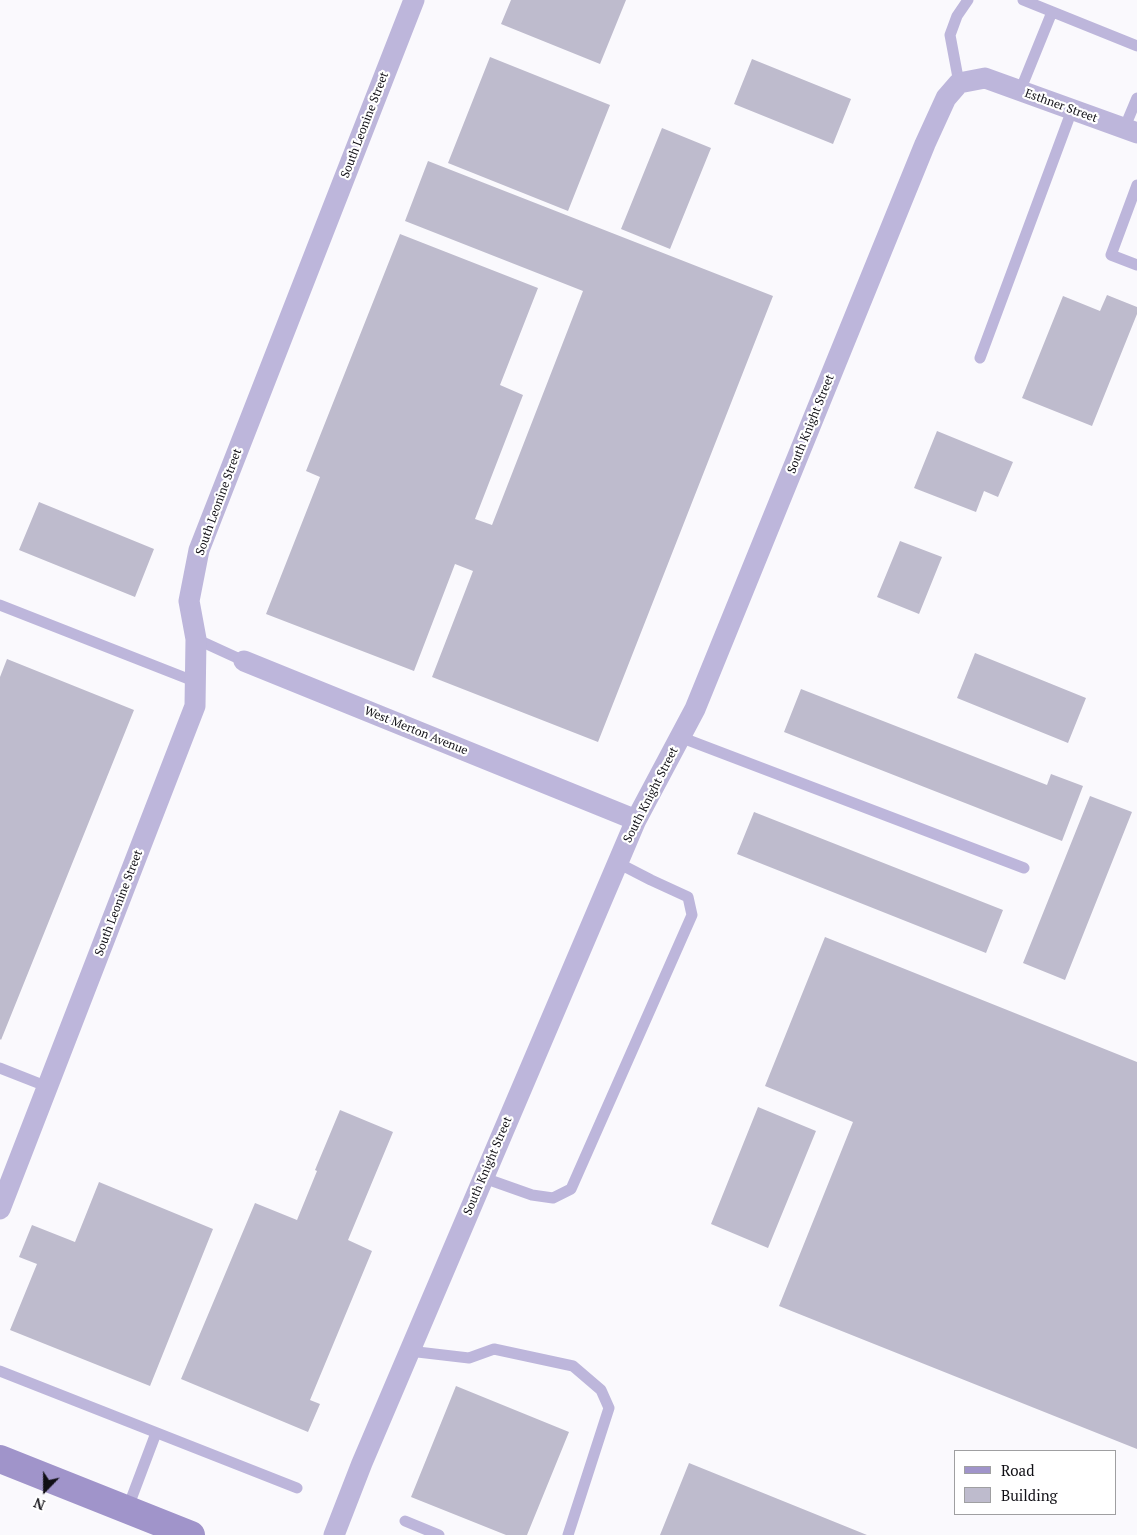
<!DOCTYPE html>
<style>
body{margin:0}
#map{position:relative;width:1137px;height:1535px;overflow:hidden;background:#faf9fd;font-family:"PT Serif",serif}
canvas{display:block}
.legend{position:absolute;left:954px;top:1450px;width:162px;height:65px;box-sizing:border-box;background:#fff;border:1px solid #9f9fa1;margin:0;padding:6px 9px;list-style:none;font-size:15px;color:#100f15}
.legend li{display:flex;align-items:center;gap:10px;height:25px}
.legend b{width:25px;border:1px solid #9f9fa1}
.north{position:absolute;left:20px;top:1465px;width:50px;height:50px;-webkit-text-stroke:4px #fff;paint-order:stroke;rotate:202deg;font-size:14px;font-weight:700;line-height:20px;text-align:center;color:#100f15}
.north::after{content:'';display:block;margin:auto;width:18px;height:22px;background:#100f15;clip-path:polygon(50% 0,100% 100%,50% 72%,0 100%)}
</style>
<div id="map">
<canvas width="1137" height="1535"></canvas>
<ul class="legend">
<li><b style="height:6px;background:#a094ca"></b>Road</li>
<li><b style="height:14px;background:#bebbcd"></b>Building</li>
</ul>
<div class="north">N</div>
</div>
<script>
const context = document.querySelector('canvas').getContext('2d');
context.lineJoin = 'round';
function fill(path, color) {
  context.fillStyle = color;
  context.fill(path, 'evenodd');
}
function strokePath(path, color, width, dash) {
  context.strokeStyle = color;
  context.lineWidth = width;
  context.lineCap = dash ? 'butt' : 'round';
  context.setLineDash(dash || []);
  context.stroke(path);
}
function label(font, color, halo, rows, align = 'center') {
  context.font = font + ' "PT Serif",serif';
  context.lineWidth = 4.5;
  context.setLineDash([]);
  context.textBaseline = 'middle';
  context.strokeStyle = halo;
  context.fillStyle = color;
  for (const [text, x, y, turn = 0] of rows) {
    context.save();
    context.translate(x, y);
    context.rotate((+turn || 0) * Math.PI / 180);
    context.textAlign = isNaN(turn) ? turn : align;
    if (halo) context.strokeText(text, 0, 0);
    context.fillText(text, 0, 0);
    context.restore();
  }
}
const building = new Path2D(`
 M511,0H626L600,64L501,24Z
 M490,57L610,105L568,211L448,163Z
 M752,59L851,99L833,144L734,104Z
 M662,128L711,148L670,249L621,229Z
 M428,161L773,296L598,742L432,677L473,571L455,564L414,671L266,614L320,477L306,471L400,234L538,288L500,385L523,395L475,519L492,525L583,291L405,221Z
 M1107,295L1137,307V314L1092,426L1022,398L1063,296L1100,311Z
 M937,431L1013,462L998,497L984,491L976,512L914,488Z
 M39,502L154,549L135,597L19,550Z
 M900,541L942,557L919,614L877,597Z
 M975,653L1086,698L1068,743L957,698Z
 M7,659L134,710L1,1040L0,1039V677Z
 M801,689L1047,785L1051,774L1083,786L1062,841L784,732Z
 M1090,796L1132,812L1065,980L1023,963Z
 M754,812L1003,910L986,953L737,854Z
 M825,937L1137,1062V1449L779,1306L853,1122L765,1086Z
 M758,1107L816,1131L768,1248L711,1224Z
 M340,1110L393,1132L348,1240L372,1251L310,1400L320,1404L308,1432L181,1379L255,1203L297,1220L317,1171L315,1170Z
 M99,1182L213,1229L150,1386L10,1330L37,1264L19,1257L32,1225L75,1242Z
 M456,1386L569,1432L527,1535H506L411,1497Z
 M689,1463L867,1535H660Z`);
const lane = new Path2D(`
 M1023,0L1137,46
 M959,83L950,35L957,16L968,0
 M1020,91L1052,12
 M1124,129L1137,98
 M1137,185L1111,255L1137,265
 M980,358L1072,110
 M0,605L196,682
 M196,639L244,661
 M680,737L1024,868
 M0,1068L48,1087
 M484,1178L532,1195L553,1198L571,1189L692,915L688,897L651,880L618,863
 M409,1351L469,1358L494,1349L573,1366L601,1390L609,1408L568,1535
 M0,1371L297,1488
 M127,1510L156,1433
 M405,1521L439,1535`);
const street = new Path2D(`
 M244,661L636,820
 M0,1209L195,706L196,639L189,601L199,550L414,0
 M334,1535L362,1463L636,820L695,709L925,144L946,98L959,83L985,78L1137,133`);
const secondary = new Path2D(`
 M0,1459L191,1535`);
const streetNames = [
 ["Esthner Street",1061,106,20],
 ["South Leonine Street",365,125,-69],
 ["South Knight Street",811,424,-68],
 ["South Leonine Street",219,502,-70],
 ["West Merton Avenue",416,731,22],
 ["South Knight Street",651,795,-63],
 ["South Leonine Street",119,903,-69],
 ["South Knight Street",488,1166,-67]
];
fill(building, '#bebbcd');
strokePath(lane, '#bdb6db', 11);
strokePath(street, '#bdb6db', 21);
strokePath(secondary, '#a094ca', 28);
label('12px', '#100f15', '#fff', streetNames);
</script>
